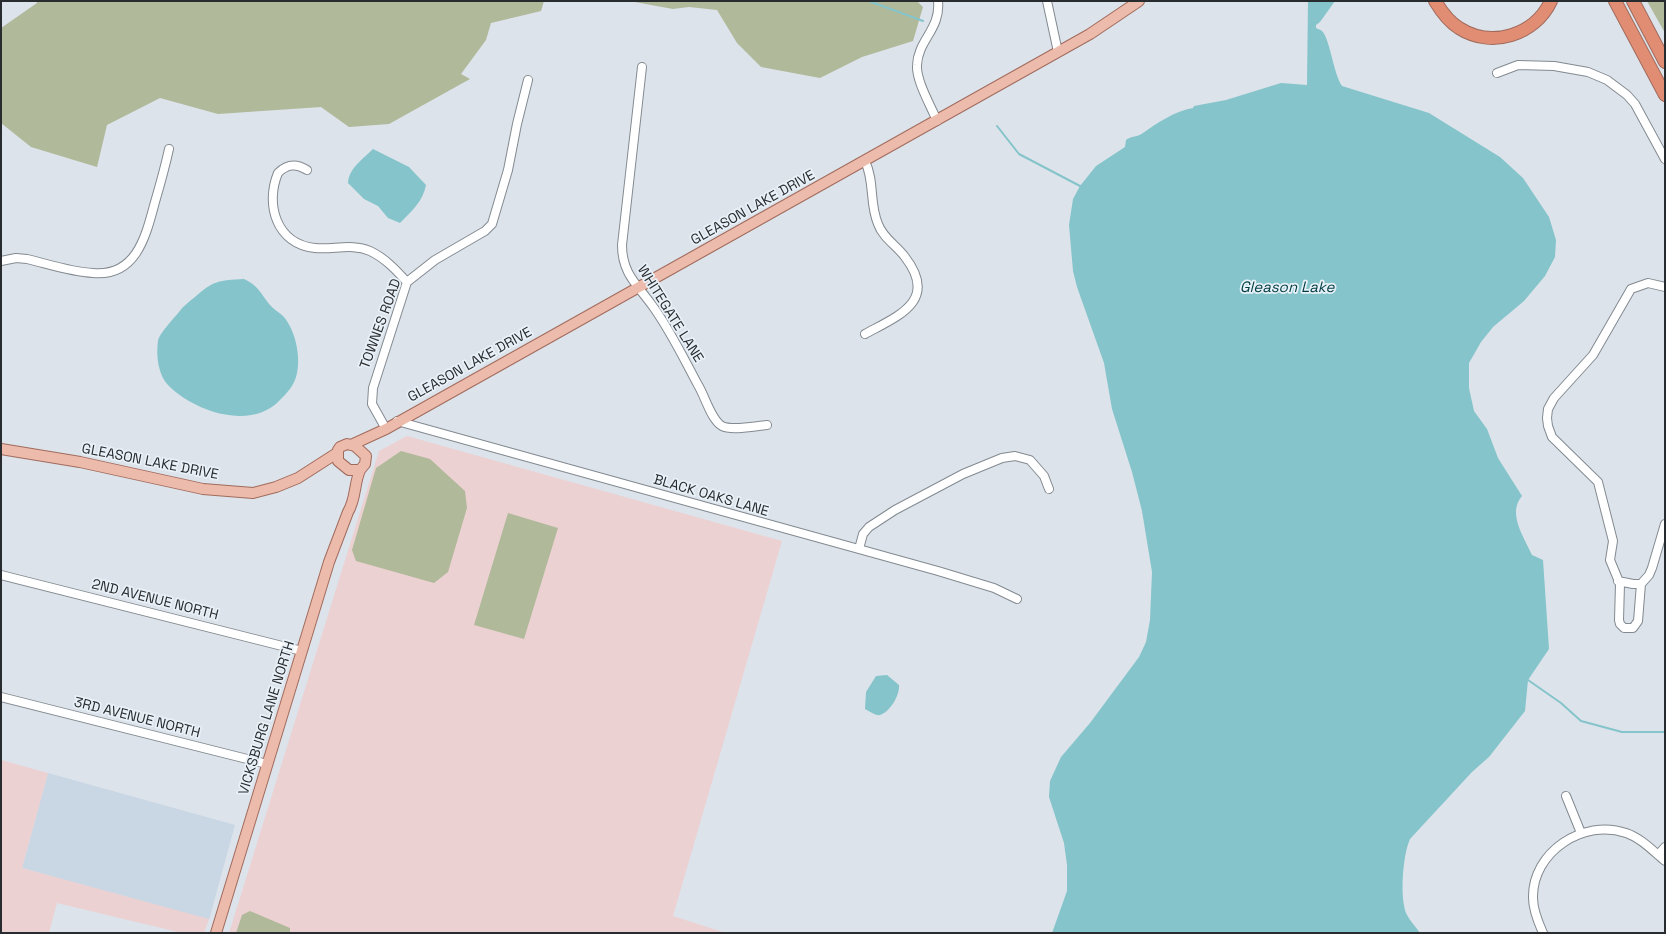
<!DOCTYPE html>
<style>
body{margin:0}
#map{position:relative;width:1666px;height:934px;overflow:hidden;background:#dce3eb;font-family:"Space Grotesk",sans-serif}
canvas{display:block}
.frame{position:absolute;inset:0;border:2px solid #292c2f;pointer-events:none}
</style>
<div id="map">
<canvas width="1666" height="934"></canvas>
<div class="frame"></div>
</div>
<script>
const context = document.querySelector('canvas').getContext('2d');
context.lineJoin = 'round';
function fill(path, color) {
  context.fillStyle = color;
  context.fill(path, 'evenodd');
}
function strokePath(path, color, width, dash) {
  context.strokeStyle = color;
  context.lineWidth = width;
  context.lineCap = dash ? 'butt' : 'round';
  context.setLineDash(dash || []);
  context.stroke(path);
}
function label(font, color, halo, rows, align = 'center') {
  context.font = font + ' "Space Grotesk",sans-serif';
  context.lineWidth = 3.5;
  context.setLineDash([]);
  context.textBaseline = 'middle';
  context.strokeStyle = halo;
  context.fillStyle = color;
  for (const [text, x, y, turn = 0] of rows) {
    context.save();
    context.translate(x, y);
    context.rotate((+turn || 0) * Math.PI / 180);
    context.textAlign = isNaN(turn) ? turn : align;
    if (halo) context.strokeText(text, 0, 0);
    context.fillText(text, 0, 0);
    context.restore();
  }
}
const built = new Path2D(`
 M48,773L235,825L209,920L22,868Z`);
const education = new Path2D(`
 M407,436L782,541L673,916L726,933H229L379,451Z
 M1,760L48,773L22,868L209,919L204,933H182L57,903L49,933H1Z`);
const green = new Path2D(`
 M37,1H544L541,11L491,23L486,40L461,74L470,79L389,124L349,127L321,107L218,114L160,98L107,125L97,167L31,147L1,123V28L37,3Z
 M629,1H917L923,7L913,41L862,57L820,78L761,67L737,43L717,10L689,7L673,9Z
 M1647,1H1665V33Z
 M401,451L430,459L465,491L467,508L448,572L434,583L356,561L352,550L376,468Z
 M508,513L558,528L524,639L474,625Z
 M250,911L290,928V933H236L242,915Z`);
const water = new Path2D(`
 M1308,1H1335L1320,22L1316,25V28C1318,29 1321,30 1322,31C1330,39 1333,72 1342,86L1429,113L1500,157L1523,178L1549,217L1556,240L1555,257L1545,276L1524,301L1493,327L1481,342L1469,363V388L1474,411L1487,429L1498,458L1522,496C1507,513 1524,537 1532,555L1543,560L1549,649L1528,680L1525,711L1489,757L1472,772L1410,839C1403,854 1399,899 1407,915C1410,921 1416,927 1420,933H1052L1067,891V865L1064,843L1049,797L1050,781L1061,757L1090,723L1139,657L1146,642L1150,620L1152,572L1142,511L1132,472L1112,409L1104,363L1077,287L1073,271L1069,225L1073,199L1080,186L1096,166L1125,147L1126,140C1131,136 1138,137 1143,133C1157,123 1175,111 1193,108L1194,106L1226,100L1281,83L1307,85Z
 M373,149L409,167L426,185C423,201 412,211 400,223L388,218L378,206L364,199L348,183C349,168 363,159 373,149Z
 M244,279C261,287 261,296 273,308C276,311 280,313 283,316C295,329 301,356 297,373C295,385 287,393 279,401C251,430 196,412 170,387C158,376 156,356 158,341C159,334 174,318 179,312C183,306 189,302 195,297C213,281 219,280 244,279Z
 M887,675L899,685C900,695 890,712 880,715C876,716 869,711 865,709L866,692L876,676Z`);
const stream = new Path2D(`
 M869,1L923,21
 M997,126L1019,154L1080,186
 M1528,680L1561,703L1581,721L1622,732H1665`);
const minor = new Path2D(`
 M1047,1L1058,52
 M642,67L622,245C622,275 639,286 654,308C671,332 684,359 698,385C705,396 711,420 722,426C732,431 755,426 767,425
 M1497,73L1518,65L1554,66L1588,72L1607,80L1627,95L1635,104L1665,159
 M937,121C931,106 916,81 917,65C918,40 941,29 938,1
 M307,170C296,163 287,164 278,173C265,204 276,244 315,248C333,250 352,243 370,251C385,258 396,270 407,282
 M1,261L16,258L27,259C48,264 71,272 93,273C137,277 146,235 155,202C160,185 165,167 169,149
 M1665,287L1648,283L1631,289L1593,355L1554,398L1548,409L1547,418L1548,426L1552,437L1598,482L1613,541L1610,560L1620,584L1619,620L1620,624L1624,628H1633L1638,621L1641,584L1649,575L1652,568L1665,524
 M865,334C898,316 939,301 905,257C896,245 883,238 878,224C869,203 875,182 865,161
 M397,421L938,571L994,588L1017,599
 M386,429L372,404L373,388L407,282L435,260L485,231L492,224L508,170L517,124L528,80
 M859,549L863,534L869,527L895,510L963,474L1002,458L1015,456L1030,460L1044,476L1049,489
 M1,575L302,651
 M1618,581L1633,584H1641
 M1,697L267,764
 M1566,796L1581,833
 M1658,855L1665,847
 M1543,933C1538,922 1533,910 1533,898C1532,852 1584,818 1626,833C1641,838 1653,851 1665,861`);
const major = new Path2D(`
 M347,444L355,446L366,456L365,464L360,470H349L338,461V450L340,447Z
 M351,445L386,429L1090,34L1139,1
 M1,449L80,462L203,489L253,493L276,487L298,478L337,453
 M216,933L329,562L348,512C356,499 354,484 360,470`);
const highway = new Path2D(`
 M1435,1C1441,11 1449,22 1459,28C1492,49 1535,35 1551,1
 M1615,1L1665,95
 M1633,1L1665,62`);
const streetNames = [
 ["GLEASON LAKE DRIVE",753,208,-29],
 ["WHITEGATE LANE",670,314,58],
 ["TOWNES ROAD",381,324,-70],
 ["GLEASON LAKE DRIVE",470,365,-29],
 ["GLEASON LAKE DRIVE",150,462,11],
 ["BLACK OAKS LANE",711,496,16],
 ["2ND AVENUE NORTH",155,600,14],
 ["3RD AVENUE NORTH",137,718,14],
 ["VICKSBURG LANE NORTH",267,718,-73]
];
const waterNames = [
 ["Gleason Lake",1287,288]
];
fill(built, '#c9d6e3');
fill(education, '#ecd1d2');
fill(green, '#b0b999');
fill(water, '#85c4ca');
strokePath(stream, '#85c4ca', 2);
strokePath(minor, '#838a90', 10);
strokePath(major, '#a16b5c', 12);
strokePath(highway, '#a16b5c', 14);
strokePath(minor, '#fff', 8);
strokePath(major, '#edbbac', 10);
strokePath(highway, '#e18d74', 12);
label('14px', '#292c2f', '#e9f1f8', streetNames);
label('italic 15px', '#003d43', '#e9f1f8', waterNames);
</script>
